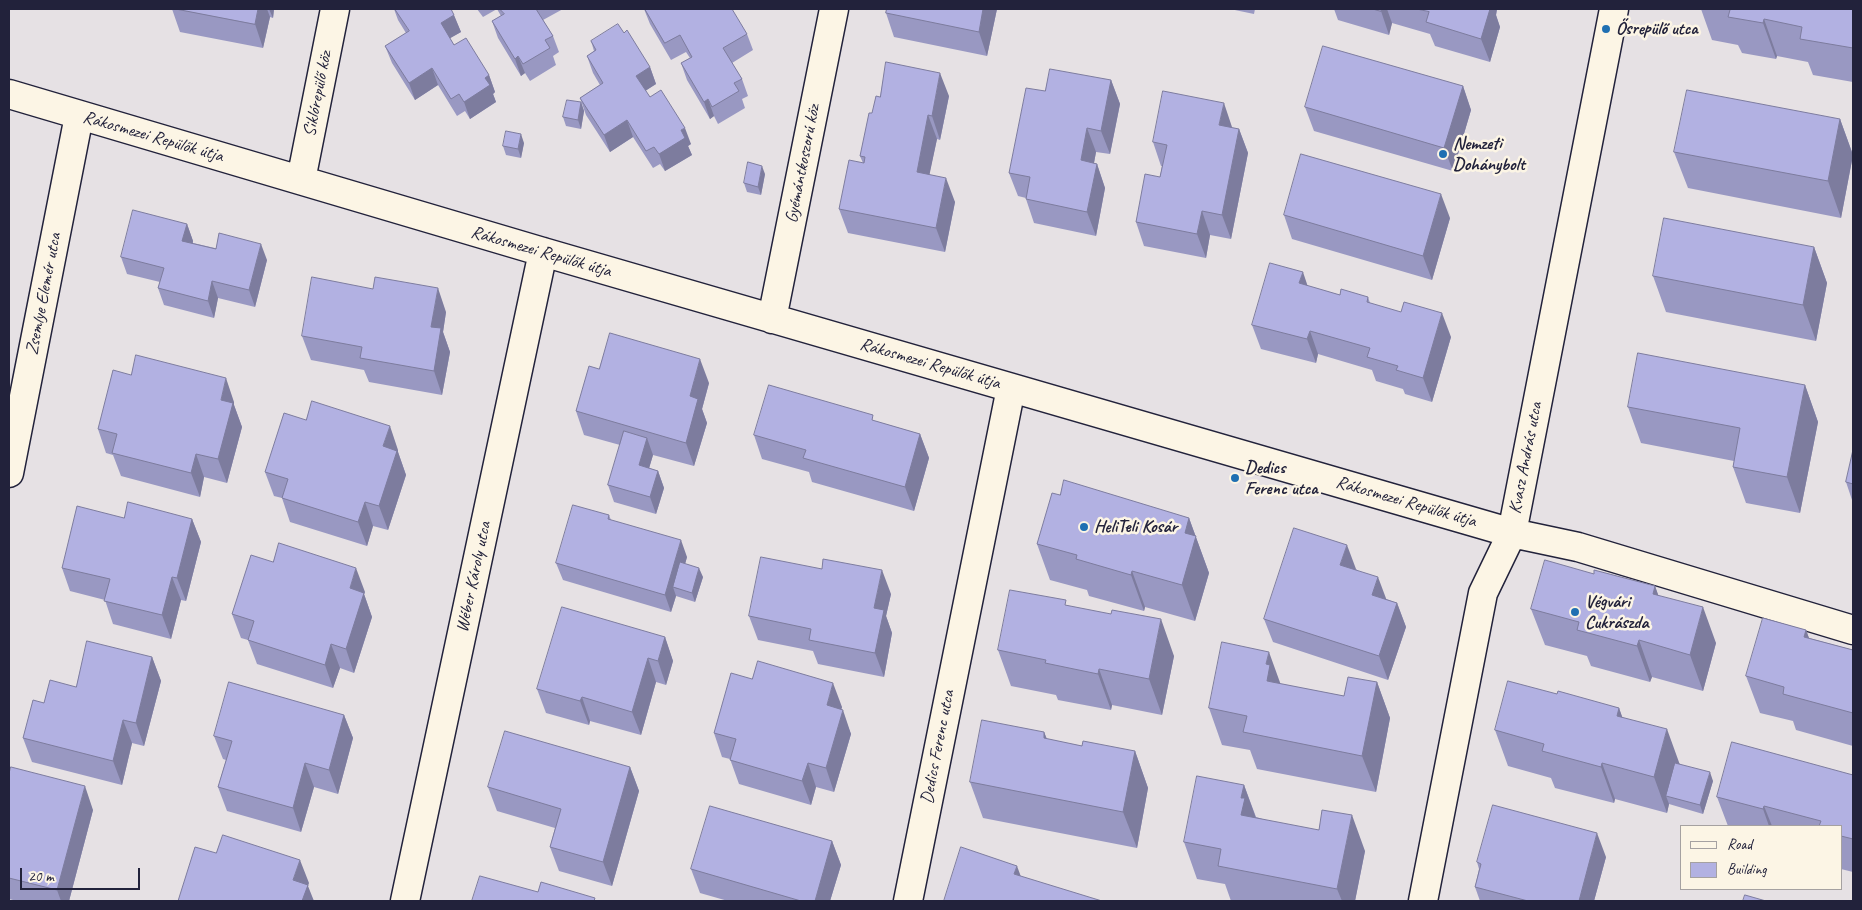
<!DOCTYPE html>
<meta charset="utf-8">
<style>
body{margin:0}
#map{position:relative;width:1862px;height:910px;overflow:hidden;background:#e6e1e4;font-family:Caveat,sans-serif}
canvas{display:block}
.frame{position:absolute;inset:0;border:10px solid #22223b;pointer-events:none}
.legend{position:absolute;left:1680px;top:825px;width:162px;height:65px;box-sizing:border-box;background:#fcf5e5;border:1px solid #a5a1a1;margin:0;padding:6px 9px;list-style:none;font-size:15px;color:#22223b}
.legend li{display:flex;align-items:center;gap:10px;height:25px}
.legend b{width:25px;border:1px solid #a5a1a1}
.scale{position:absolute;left:20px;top:868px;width:120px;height:22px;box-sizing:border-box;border:2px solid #22223b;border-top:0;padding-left:6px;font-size:15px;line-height:18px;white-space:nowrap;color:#22223b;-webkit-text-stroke:4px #fcf5e5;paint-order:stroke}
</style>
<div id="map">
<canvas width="1862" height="910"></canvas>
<div class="frame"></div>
<ul class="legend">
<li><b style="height:6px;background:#fcf5e5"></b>Road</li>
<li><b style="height:14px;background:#b2b1e2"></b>Building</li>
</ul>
<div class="scale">20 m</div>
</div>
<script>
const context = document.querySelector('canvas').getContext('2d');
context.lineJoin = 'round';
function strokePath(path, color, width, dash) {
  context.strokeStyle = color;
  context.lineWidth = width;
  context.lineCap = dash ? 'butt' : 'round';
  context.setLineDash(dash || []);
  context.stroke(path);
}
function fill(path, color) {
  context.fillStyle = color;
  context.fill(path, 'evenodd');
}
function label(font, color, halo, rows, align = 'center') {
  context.font = font + ' Caveat,sans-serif';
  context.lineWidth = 5;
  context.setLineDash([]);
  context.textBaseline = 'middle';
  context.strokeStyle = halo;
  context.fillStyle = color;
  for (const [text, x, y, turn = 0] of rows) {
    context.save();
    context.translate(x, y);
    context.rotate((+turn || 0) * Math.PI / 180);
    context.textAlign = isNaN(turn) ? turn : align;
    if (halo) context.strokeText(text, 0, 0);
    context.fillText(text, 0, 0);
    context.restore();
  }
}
const minor = new Path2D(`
 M9,94L543,252L1512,533L1578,547L1853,630
 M301,180L335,9
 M772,319L834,9
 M9,473L79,116
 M405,901L543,252
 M908,901L1011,388
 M1423,901L1483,593L1512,533L1614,9`);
const wall = new Path2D(`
 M172,9H274L273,18L270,17L263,48L180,32Z
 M394,9H451L461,32L450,38L454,45L489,75L495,92L493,94L496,102L470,119L465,111L457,116L438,85L415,100L392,63L385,46L406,33L398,20Z
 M477,9H563L543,20L553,36L559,52L553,56L556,65L530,81L525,73L521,76L498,38L492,21L501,16L497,9L483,17Z
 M644,9H700L747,34L753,50L732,63L742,79L748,96L742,99L745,108L718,124L714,116L710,119L687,80L681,63L690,58L686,52L671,60L650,24Z
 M887,9H997L987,56L894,37L886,13Z
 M1230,9H1255L1254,14Z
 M1334,9H1497L1496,15L1500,27L1490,62L1435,46L1430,34L1392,23L1389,35L1338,20Z
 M1701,9H1853V82L1813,75L1808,62L1777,56L1776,59L1742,53L1738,45L1712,40Z
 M624,33L650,67L656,84L645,91L650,97L691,144L688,146L692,155L665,171L660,164L653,168L633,137L610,152L586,115L580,98L600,85L593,73L587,56L594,51L591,41Z
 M1111,80L1120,104L1110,154L1096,152L1094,163L1097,164L1105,188L1096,236L1034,223L1026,199V198L1018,196L1009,173L1045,91Z
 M1463,86L1471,110L1453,171L1314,131L1305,107Z
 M949,96L940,140L937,139L929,175L955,202L945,252L848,233L839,209L863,163L860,156L872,113Z
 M581,102L584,111L581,129L566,126L563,117Z
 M1840,119L1853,155L1841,218L1688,188L1674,152Z
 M1232,127V128L1239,129L1248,153L1231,239L1210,235L1206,258L1144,246L1136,222L1160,177L1162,166H1161L1153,142Z
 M524,143L521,158L506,155L503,146Z
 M765,174L761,195L747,192L744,183Z
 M1284,215L1450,218L1432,280L1292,239Z
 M187,224L193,241V243L267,260L255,307L218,298L214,318L164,305L158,288L160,282L127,274L121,257Z
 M1814,247L1827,283L1816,341L1666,312L1653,276Z
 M1307,286L1340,295L1368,297L1370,303L1451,337L1432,402L1405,394L1403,389L1376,381L1372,370L1318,354L1316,363L1261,349L1252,325Z
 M446,312L443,332L450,352L442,395L369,382L364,370L311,360L302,336Z
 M599,369L709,383L702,409L707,423L694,466L653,455L649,468L658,471L664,488L656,514L614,502L608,485L620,445L584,435L576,411Z
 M1805,385L1818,422L1800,513L1746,503L1733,467L1734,461L1641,443L1628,407Z
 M234,402V405L242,427L227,483L204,477L200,497L121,476L113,455L106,453L98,429Z
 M875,421L920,434L929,458L914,511L812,482L809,472L762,459L754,435Z
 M398,450V452L406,475L388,530L373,526L367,546L290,522L282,498L274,496L265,472Z
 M1853,450V503L1846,482Z
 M1060,495L1189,518L1209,573L1195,621L1145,607L1144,611L1089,596L1087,590L1050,580L1037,544Z
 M609,515L611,520L687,557L685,564L703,577L695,602L676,596L671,612L563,580L556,563Z
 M124,518L192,519L201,542L186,601L181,600L171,639L113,624L105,600L70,591L62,568Z
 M1356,569L1386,599L1397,603L1406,627L1388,680L1273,642L1264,619Z
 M1594,574L1655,586L1658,595L1716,643L1703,691L1652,677L1650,682L1591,666L1587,656L1545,645L1531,609Z
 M365,592L364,594L372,617L354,673L340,668L333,688L257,664L248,640L241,638L232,614Z
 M891,594L886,616L892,633L884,677L818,664L813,651L758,640L749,616Z
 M1067,605L1174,656L1162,715L1112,705L1111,710L1058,700L1056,695L1011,686L998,650Z
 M1806,630L1809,638L1853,650V746L1796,730L1793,721L1760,713L1746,676Z
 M665,637L673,661L666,685L656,682L641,735L590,721L589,725L546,713L537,689Z
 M152,657L161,681L144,746L132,743L122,785L32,762L23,738L44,703L76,687Z
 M752,679L842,707L841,710L851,734L834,792L816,787L811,805L739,784L730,759L722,757L714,733Z
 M1377,682L1390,718L1376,792L1257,769L1250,750L1222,745L1209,708L1280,684L1344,696Z
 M1557,694L1619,708L1622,717L1680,764L1713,781L1703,814L1669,804L1667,813L1615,799L1614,803L1555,788L1551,778L1508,766L1495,730Z
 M344,715L353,738L338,794L314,787L301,832L227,811L218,787L226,760L223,759L214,736Z
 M1044,732L1047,739L1082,746L1135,751L1148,788L1137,848L983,818L970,782Z
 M630,767L639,791L612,886L559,871L550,847L555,828L497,811L488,787Z
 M9,774L93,810L69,901H17L9,899Z
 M1853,775V872L1841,869V826H1728L1717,797Z
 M1244,785L1256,817L1365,851L1355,901H1231L1225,884L1197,879L1184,842Z
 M832,841L841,865L830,901H728L700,893L691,869Z
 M1606,857L1594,901H1480L1475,887L1479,869L1477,862Z`);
const shadedWall = new Path2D(`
 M258,9H267L270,17L263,48L255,24Z
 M269,9H274L273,18Z
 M983,9H997L987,56L979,32Z
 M1381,9H1387L1392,23L1389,35L1381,11Z
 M1486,9H1497L1496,15L1500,27L1490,62L1481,39Z
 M454,15L461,32L447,40L441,23Z
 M1764,19L1777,56L1776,59L1763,23Z
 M518,56L525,73L521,76L515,59Z
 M650,67L656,84L642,93L636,76Z
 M432,68L438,85L415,100L409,83Z
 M940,73L949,96L940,140L932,116Z
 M489,75L495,92L493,94L496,102L470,119L464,102L485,78Z
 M1111,80L1120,104L1110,154L1101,131Z
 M1463,86L1471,110L1453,171L1444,148Z
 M708,99L714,116L710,119L704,102Z
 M581,102L584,111L581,129L578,120Z
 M1224,103L1232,127L1228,149L1219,125Z
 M928,115L937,139L925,196L917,172Z
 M1840,119L1853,155L1841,218L1828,181Z
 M627,120L633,137L610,152L604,135Z
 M685,128L691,144L688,146L692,155L665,171L659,154L681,130Z
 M1087,128L1096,152L1090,184L1081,160Z
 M1239,129L1248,153L1231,239L1222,215Z
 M521,134L524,143L521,158L518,149Z
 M1097,164L1105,188L1096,236L1087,212Z
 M762,166L765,174L761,195L758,187Z
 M946,178L955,202L945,252L936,228Z
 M1441,194L1450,218L1432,280L1423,256Z
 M1202,211L1210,235L1206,258L1197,234Z
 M187,224L193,241L189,258L182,241Z
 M261,244L267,260L255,307L249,290Z
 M1814,247L1827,283L1816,341L1803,305Z
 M1303,272L1311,296L1299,283Z
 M212,281L218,298L214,318L208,301Z
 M438,288L446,312L443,332L450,352L442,395L434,371L431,327Z
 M1442,313L1451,337L1432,402L1423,378Z
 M1310,331L1318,354L1316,363L1307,339Z
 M700,359L709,383L702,409L707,423L694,466L686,443L690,396Z
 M226,378L234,402V405L242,427L227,483L218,459L221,400Z
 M1805,385L1818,422L1800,513L1787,477Z
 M390,426L398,450V452L406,475L388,530L379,506L383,446Z
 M920,434L929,458L914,511L905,487Z
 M647,438L653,455L645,482L639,465Z
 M196,454L204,477L200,497L191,473Z
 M658,471L664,488L656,514L650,497Z
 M365,502L373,526L367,546L358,522Z
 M1189,518L1209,573L1195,621L1182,585L1185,533Z
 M192,519L201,542L186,601L177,578Z
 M681,540L687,557L678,589L673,587L676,596L671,612L665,595Z
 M1347,545L1356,569L1349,589L1340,565Z
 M356,568L365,592L364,594L372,617L354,673L346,649L350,588Z
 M699,568L703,577L695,602L692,593Z
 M882,570L891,594L886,616L892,633L884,677L875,653L874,608Z
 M1132,571L1145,607L1144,611L1131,575Z
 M172,577L181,600L171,639L162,615Z
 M1378,577L1387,601L1372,595Z
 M1655,586L1668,622L1653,594Z
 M1397,603L1406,627L1388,680L1379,656Z
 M1703,607L1716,643L1703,691L1690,655Z
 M1161,619L1174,656L1162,715L1149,679Z
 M1806,630L1819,666L1804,637Z
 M665,637L673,661L666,685L658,661Z
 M1639,640L1652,677L1650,682L1637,646Z
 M331,644L340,668L333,688L325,665Z
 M1269,652L1282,688L1267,681L1266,664Z
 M152,657L161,681L144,746L136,723Z
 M648,658L656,682L641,735L632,712Z
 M1099,669L1112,705L1111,710L1098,674Z
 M1377,682L1390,718L1376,792L1362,756Z
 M833,683L842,707L835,729L827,705Z
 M582,697L590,721L589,725L580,701Z
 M1619,708L1632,744L1617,716Z
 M843,710L851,734L834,792L826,768Z
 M344,715L353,738L338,794L329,770Z
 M123,720L132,743L122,785L113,761Z
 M1667,729L1680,765L1666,796L1669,804L1667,813L1654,777Z
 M1044,732L1058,768L1044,738Z
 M1135,751L1148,788L1137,848L1123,812Z
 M305,763L314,787L301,832L293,808Z
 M808,763L816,787L811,805L802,781Z
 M1602,763L1615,799L1614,803L1601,767Z
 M630,767L639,791L612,886L603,862Z
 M1710,772L1713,781L1703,814L1700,805Z
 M1244,785L1257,821L1241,815V798Z
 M85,786L93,810L69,901H61L57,890Z
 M1764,806L1772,826H1769L1763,809Z
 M1352,815L1365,851L1355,901H1342L1337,889Z
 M1597,833L1606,857L1594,901H1579Z
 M832,841L841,865L830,901H815Z
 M300,860L309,883L308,886L314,901H301L293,880Z
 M1017,866L1030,901L1014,874Z`);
const building = new Path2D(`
 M176,9H258L255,24Z
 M395,9H451L454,15L441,23L454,45L466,38L489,75L485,78L490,85L464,102L459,94L451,99L432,68L409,83L385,46L409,31Z
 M500,9H536L553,36L545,40L550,48L523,64L518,56L515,59L492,21L504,14Z
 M645,9H732L747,34L723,48L742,79L734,83L739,91L712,107L708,99L704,102L681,63L692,57L680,35L665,43Z
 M887,9H983L979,32L886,13Z
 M1373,9H1381V11Z
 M1417,9H1490L1481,39L1426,22L1429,12Z
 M1726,9H1853V48L1800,39L1802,27L1764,19L1763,23L1728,17L1730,10Z
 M618,24L624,33L627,30L650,67L636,76L650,97L661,90L685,128L681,130L685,138L659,154L654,147L646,151L627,120L604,135L580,98L603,83L587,56L596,50L591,41Z
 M1323,46L1463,86L1444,148L1305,107Z
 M886,62L940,73L932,116L928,115L917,172L946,178L936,228L839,209L849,160L864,163L865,157L860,156L869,113H872L876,96L880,97Z
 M1050,69L1111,80L1101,131L1087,128L1081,160L1097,164L1087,212L1026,199L1030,177L1009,173L1026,88L1045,91Z
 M1687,90L1840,119L1828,181L1674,152Z
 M1163,91L1224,103L1219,125L1239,129L1222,215L1202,211L1197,234L1136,222L1145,174L1160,177L1167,145L1153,142Z
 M567,100L581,102L578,120L563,117Z
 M506,131L521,134L518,149L503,146Z
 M1301,154L1441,194L1423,256L1284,215Z
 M748,162L762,166L758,187L744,183Z
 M133,210L187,224L182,241L216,249L219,233L261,244L249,290L212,281L208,301L158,288L164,268L121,257Z
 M1664,218L1814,247L1803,305L1653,276Z
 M1270,263L1303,272L1299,283L1340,295L1341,289L1368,297L1367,302L1401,312L1404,302L1442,313L1423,378L1396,370L1398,366L1367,357L1370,348L1310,331L1307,339L1252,325Z
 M312,277L373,289L375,277L438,288L431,327L441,328L434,371L360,358L362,347L302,336Z
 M610,333L700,359L690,396L698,399L686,443L576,411L589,366L599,369Z
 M1638,353L1805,385L1787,477L1733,467L1740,428L1628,407Z
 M136,355L226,378L221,400L233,403L218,459L196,454L191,473L112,453L117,434L98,429L113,370L131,375Z
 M769,385L873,415L872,420L920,434L905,487L803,458L806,450L754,435Z
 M312,401L390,426L383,446L397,451L379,506L365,502L358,522L282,498L288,479L265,472L284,413L306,420Z
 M624,431L647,438L639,465L658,471L650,497L608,485Z
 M1853,450V484L1846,482Z
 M1064,480L1189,518L1185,533L1196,536L1182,585L1132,571L1131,575L1076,559L1077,555L1037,544L1052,493L1060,495Z
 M128,502L192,519L177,578L172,577L162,615L104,601L110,579L62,568L77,506L124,518Z
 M573,505L609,515L608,519L681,540L665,595L556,563Z
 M1294,528L1347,545L1340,565L1378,577L1372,595L1397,603L1379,656L1264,619Z
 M279,543L356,568L350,588L364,593L346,649L331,644L325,665L248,640L254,621L232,614L251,555L273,562Z
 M761,557L822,569L823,559L882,570L874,608L884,610L875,653L809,640L811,629L749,616Z
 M1545,560L1594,574V570L1655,586L1653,594L1703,607L1690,655L1639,640L1637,646L1577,630L1579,622L1531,609Z
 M680,562L699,568L692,593L673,587Z
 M1010,590L1066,600L1065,605L1111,614L1112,610L1161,619L1149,679L1099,669L1098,674L1045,663L1046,660L998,650Z
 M562,607L665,637L658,661L648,658L632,712L582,697L580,701L537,689Z
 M1763,618L1806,630L1804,637L1853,650V713L1783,694L1784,687L1746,676Z
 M87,641L152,657L136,723L123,720L113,761L23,738L33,700L44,703L50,680L76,687Z
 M1222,642L1269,652L1266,664L1270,665L1267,681L1344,696L1348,677L1377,682L1362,756L1243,732L1247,716L1209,708Z
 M758,661L833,683L827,705L843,710L826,768L808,763L802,781L730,760L736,739L714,733L731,673L752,679Z
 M1508,681L1557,694L1558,691L1619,708L1617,716L1667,729L1654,777L1602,763L1601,767L1542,751L1544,744L1495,730Z
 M229,682L344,715L329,770L305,763L293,808L218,787L232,741L214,736Z
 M982,720L1044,732V738L1082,746L1083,741L1135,751L1123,812L970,782Z
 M505,731L630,767L603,862L550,847L561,809L488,787Z
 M1732,742L1853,775V839L1841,836V826H1819L1821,821L1764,806L1763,809L1717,797Z
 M1675,763L1710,772L1700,805L1666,796Z
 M11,767L85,786L57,890L9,878V774Z
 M1197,776L1244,785L1241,798H1245L1241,815L1319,830L1322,810L1352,815L1337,889L1218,866L1221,849L1184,842Z
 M1493,805L1597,833L1579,901H1528L1475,887L1481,864L1477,862Z
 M710,806L832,841L815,901H801L691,869Z
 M223,835L300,860L293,880L308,885L302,901H178L195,847L216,853Z
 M961,847L1017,866L1014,874L1102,901H944Z
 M480,876L538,892L541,882L595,898L594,901H472Z
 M1745,895L1766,901H1743Z`);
const markers = [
 [1606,29,5,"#1f6fb2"],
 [1443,154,5,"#1f6fb2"],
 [1235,478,5,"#1f6fb2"],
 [1084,527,5,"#1f6fb2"],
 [1575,612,5,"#1f6fb2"]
];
const poiNames = [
 ["Ősrepülő utca",1616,29],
 ["Nemzeti",1453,144],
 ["Dohánybolt",1453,165],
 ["Dedics",1245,468],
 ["Ferenc utca",1245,489],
 ["HeliTeli Kosár",1094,527],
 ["Végvári",1585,602],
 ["Cukrászda",1585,623]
];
const streetNames = [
 ["Siklórepülő köz",318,94,-79],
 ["Rákosmezei Repülők útja",153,137,16],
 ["Gyémántkoszorú köz",803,164,-79],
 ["Rákosmezei Repülők útja",541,252,16],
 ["Zsemlye Elemér utca",44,294,-79],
 ["Rákosmezei Repülők útja",930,364,16],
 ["Kvasz András utca",1526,458,-79],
 ["Rákosmezei Repülők útja",1406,502,16],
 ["Wéber Károly utca",474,577,-78],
 ["Dedics Ferenc utca",938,747,-79]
];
strokePath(minor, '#22223b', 31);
strokePath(minor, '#fcf5e5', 28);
fill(wall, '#9998c2');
fill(shadedWall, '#7d7c9e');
fill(building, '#b2b1e2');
strokePath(building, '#7d7c9e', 1);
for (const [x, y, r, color] of markers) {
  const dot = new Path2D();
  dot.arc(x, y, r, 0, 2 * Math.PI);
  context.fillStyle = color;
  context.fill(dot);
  strokePath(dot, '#fcf5e5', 2);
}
label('bold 18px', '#22223b', '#fcf5e5', poiNames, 'left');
label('18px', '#22223b', '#fcf5e5', streetNames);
</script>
